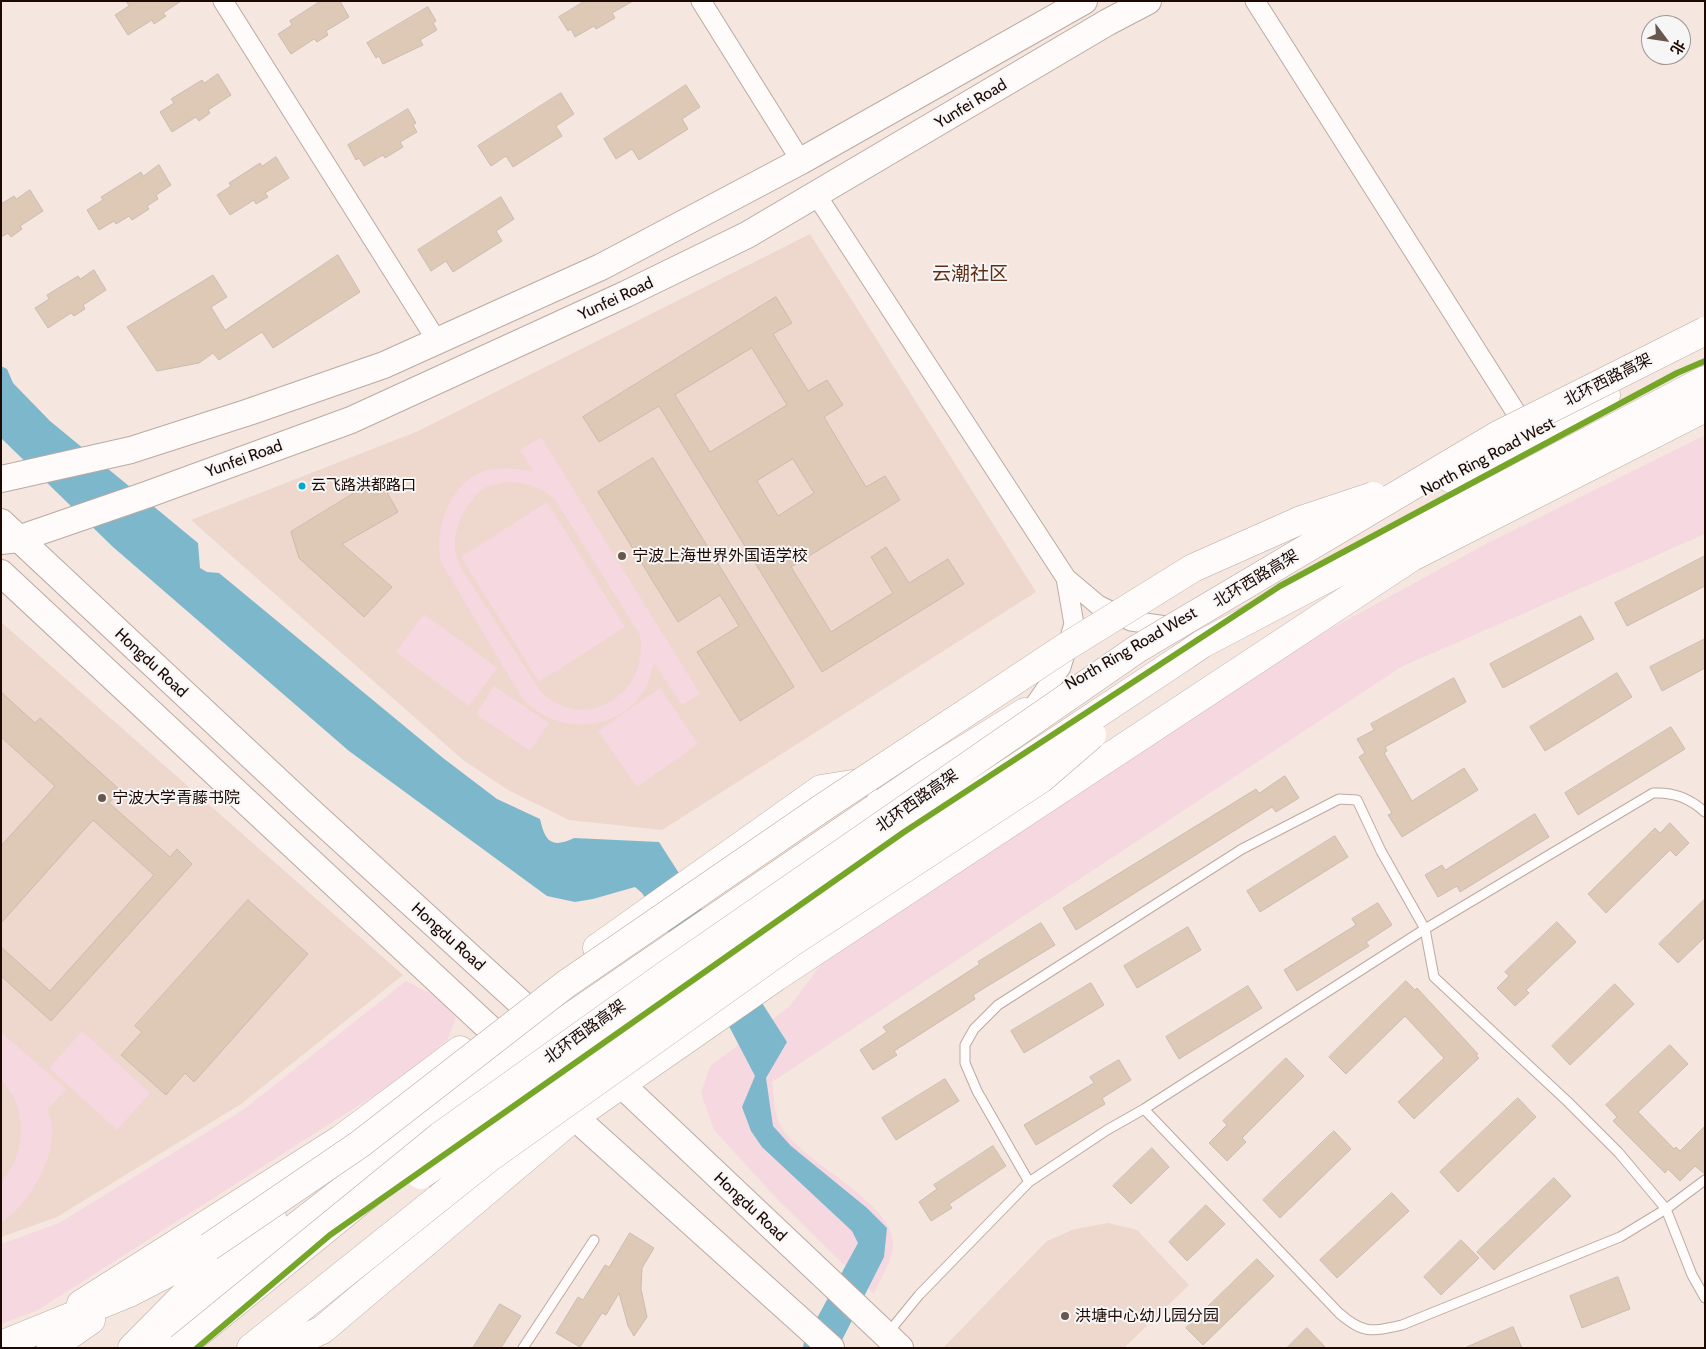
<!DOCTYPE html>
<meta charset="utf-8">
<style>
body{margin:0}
#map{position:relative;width:1706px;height:1349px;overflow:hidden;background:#f5e6df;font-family:Cabin,"Noto Sans SC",sans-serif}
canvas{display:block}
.frame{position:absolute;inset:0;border:2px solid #1e0902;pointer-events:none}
.north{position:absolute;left:1641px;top:15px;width:50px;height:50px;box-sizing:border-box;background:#f6f6f6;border:1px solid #a09794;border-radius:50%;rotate:121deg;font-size:14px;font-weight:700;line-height:20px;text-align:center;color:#1e0902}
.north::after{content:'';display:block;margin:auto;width:18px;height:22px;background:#69564f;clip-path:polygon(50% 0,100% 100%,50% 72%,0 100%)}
</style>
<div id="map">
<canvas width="1706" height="1349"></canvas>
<div class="frame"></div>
<div class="north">北</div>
</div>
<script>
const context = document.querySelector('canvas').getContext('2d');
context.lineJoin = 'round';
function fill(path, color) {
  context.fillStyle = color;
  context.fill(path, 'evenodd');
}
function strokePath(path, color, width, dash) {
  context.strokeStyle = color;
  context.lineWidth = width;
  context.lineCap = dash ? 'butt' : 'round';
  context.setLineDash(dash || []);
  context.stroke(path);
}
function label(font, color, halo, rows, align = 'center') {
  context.font = font + ' Cabin,"Noto Sans SC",sans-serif';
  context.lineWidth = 4;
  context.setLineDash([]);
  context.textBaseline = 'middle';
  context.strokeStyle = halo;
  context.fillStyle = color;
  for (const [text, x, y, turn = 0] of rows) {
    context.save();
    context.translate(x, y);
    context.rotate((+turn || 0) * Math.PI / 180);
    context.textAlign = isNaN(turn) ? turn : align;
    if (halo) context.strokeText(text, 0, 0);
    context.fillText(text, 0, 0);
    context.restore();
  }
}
const built = new Path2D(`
 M810,234L1036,592L662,830L569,820L508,790L463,760L191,520L416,432Z
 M1,622L403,975L241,1104L57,1217L1,1237Z
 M1108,1223L1137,1230L1189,1285L1124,1348H943L1047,1241L1075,1229Z`);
const green = new Path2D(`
 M1705,435V534L1401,667L772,1082C774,1094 774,1112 779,1123C799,1164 904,1204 892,1252C889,1267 879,1280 874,1294L779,1201L714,1130L701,1093L710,1066L789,1007L820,966L863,928L1091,778L1327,631L1482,546Z
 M541,437L700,694L682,705L654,663C651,672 650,681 645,689C618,734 555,735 522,698L441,562C434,529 449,484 484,471C500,466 518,469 534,472L520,450ZM505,482C525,482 538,486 554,498L640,635C650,693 586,735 541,692L461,568L455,552V536L461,517L468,505L477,494L488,486Z
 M547,502L625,627L539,682L461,557Z
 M424,614L497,668L469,706L396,652Z
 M494,686L549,723L530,751L476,714Z
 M660,688L698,744L637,787L598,731Z
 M406,981L441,999L456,1018L447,1040L403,1077L38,1310L1,1324V1244L59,1223L243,1110Z
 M82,1031L150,1093L117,1130L49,1068Z
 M1,1032L66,1089L47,1110C66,1143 30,1206 1,1223V1184L15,1161L20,1143L21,1127L19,1111L13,1096L1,1078Z`);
const water = new Path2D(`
 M1,366L7,369L13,383L50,421L198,543L200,568L207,572L219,573L443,758L497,799L540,819C545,841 551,849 574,838L659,842L787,1042L766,1078L773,1126L791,1146L867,1208L887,1228L884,1257L838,1348H803L804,1342L858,1243L852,1231L762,1147L751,1131L742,1107L755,1076L719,1007L642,893L635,887L593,899L575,902L547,896L349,751L113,547L1,438Z`);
const building = new Path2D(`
 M126,1H181L163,13L166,16L154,24L152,20L128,35L115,15L129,6Z
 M321,1H340L349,17L326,31L328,35L317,42L314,39L291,54L278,34L292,25L290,21Z
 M585,1H633L612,13L615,18L596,29L594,26L575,37L571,29L568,31L559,17Z
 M428,7L436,21L433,23L437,30L420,40L423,45L383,64L379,56L376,58L367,43Z
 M218,74L231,95L208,110L210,113L199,121L196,117L172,132L160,112L174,103L171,99L202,80L204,83Z
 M686,85L700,107L682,119L688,129L639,160L632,149L616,159L604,139Z
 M561,93L574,114L556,126L562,136L513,167L506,156L491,166L478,146Z
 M408,109L416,123L413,125L417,132L400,142L403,147L385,158L383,155L364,166L359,158L356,160L348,145Z
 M276,157L289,178L265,193L268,197L256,204L254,200L230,215L217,195L231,186L229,183L260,163L262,166Z
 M159,165L171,185L156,195L158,199L147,206L149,209L132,220L129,216L116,224L114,221L99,230L87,210L103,200L101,197L141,172L143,176Z
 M30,190L43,211L20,226L22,229L11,237L8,233L1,237V204L14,196L16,199Z
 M501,197L514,219L496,231L502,241L453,272L446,261L431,271L418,250Z
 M338,255L360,292L273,348L262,332L219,360L213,353L199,363L157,371L127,327L213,275L227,297L211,307L225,330Z
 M94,270L106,290L83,305L85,309L74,316L71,313L48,328L35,308L49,299L47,295L78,276L80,279Z
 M776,297L792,323L773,334L808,391L827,380L843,405L824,417L866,487L885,476L900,500L791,567L831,632L893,593L871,557L886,547L909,583L948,559L964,584L822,672L659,406L599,442L583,417ZM752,348L787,405L710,452L675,395ZM793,459L814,493L778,516L757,481Z
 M653,458L794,687L740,721L697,652L739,626L720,595L678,622L598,492Z
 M379,478L398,512L342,544L392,587L364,617L299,558L291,532Z
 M1705,556V586L1627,626L1615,603Z
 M1581,616L1594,639L1503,688L1490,664Z
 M1705,639V668L1662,691L1650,667Z
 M1617,673L1632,697L1545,751L1530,727Z
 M1454,678L1466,702L1385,747L1387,751L1384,753L1412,801L1464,768L1478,790L1402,837L1388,815L1392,813L1359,757L1365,753L1357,739L1374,730L1371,724Z
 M1,692L35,723L40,718L120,790L109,803L170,857L177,849L192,864L51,1021L1,976V947L50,991L154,875L93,820L1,923V846L55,786L1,737Z
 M1671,727L1685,749L1578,815L1565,793Z
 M1285,776L1299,798L1276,812L1272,807L1076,930L1063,908L1256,789L1259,793Z
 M1535,814L1549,837L1460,892L1457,886L1438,897L1425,875L1442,865L1445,870Z
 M1670,823L1689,843L1676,856L1670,850L1606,913L1588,894L1655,828L1660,833Z
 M1335,836L1348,857L1260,912L1247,891Z
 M1705,899V937L1678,963L1659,944Z
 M248,900L308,954L194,1082L185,1073L166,1095L121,1055L142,1032L135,1026Z
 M1378,903L1392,925L1366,942L1369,946L1297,991L1284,970L1356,925L1352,919Z
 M1557,922L1576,942L1526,990L1529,993L1515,1006L1497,988L1509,976L1505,972Z
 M1041,923L1055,945L973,995L975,999L894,1051L897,1055L873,1070L860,1050L887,1032L883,1027L980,964L978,962Z
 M1188,927L1201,950L1137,988L1124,966Z
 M1406,981L1415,990L1417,988L1478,1054L1476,1056L1479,1058L1414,1119L1398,1102L1444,1058L1405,1016L1346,1074L1329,1057Z
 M1091,983L1104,1005L1024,1053L1011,1031Z
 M1615,984L1634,1004L1570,1065L1552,1046Z
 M1248,986L1262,1008L1179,1059L1166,1037Z
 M1670,1045L1688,1064L1638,1112L1674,1149L1676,1147L1680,1151L1705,1126V1174L1695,1166L1680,1181L1668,1169L1665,1173L1613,1121L1617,1117L1606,1105Z
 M1286,1058L1304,1076L1242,1138L1246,1142L1227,1161L1209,1143L1227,1125L1223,1121Z
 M1119,1060L1131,1080L1102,1098L1105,1104L1036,1145L1024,1125L1094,1083L1090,1077Z
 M945,1079L959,1101L896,1140L882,1118Z
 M1518,1098L1536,1117L1458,1192L1440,1172Z
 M1334,1131L1351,1149L1280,1218L1263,1200Z
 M993,1146L1006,1166L949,1204L952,1208L931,1221L919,1202L937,1189L934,1185Z
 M1152,1148L1169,1167L1131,1204L1113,1186Z
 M1554,1178L1571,1196L1494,1270L1477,1252Z
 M1392,1193L1409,1211L1337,1278L1320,1260Z
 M1206,1205L1225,1224L1187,1261L1169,1242Z
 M630,1233L654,1248L642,1268L641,1289L647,1317L634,1336L628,1326L619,1293L606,1315L602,1313L580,1347L556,1333L578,1297L583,1300L605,1265L609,1267Z
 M1461,1240L1479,1258L1441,1295L1424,1277Z
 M1257,1259L1274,1276L1203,1345L1186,1328Z
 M1618,1277L1630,1309L1582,1328L1570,1296Z
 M500,1304L521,1316L501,1348H473Z
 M1513,1327L1522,1348H1465Z
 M1307,1328L1326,1348H1287Z`);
const lane = new Path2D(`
 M1144,1109L1339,1313C1363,1334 1371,1332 1402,1325L1620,1237L1666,1209L1705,1180
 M1029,1182L977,1091L965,1063V1045L974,1029L998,1005L1242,849L1339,799L1357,800L1381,851L1425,929L1434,977L1567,1101L1619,1153L1666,1209L1692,1275L1705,1298
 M888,1333L919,1295L1029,1182L1107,1130L1144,1109L1425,929L1653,793C1674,792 1689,798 1705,812
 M523,1348L594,1240`);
const street = new Path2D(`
 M223,1L437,341
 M701,1L801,161
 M1255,1L1529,433
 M817,196L1066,578
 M1034,706L1061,667L1074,624L1066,578L1098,605L1131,621L1166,626`);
const secondary = new Path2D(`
 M1,479L131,450L249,412L384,365L601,267L801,161L1084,1
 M1,522L309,810L546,1026
 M1,541L18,539L146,495L351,420L626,294L747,235L1108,22L1148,1
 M1,573L489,1028L511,1055
 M604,1072L622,1085L900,1348
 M558,1102L831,1348`);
const primary = new Path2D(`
 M1449,478L1606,395
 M597,948L821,789L865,782
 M81,1304L341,1139L460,1050
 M151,1348L257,1257L529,1045L928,772L1025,712
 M283,1348L322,1330L573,1118L776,977L1412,557L1705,408`);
const highway = new Path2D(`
 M1183,657L1202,644L1705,380
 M1,1345L129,1293L164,1275L209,1247
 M51,1348L91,1320
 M132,1348L219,1260L272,1216
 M251,1348L320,1293`);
const highwayBridge = new Path2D(`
 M421,1175L927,827L1183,657
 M209,1247L360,1144L566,984L825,806L1064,648L1193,568L1301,520L1373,496
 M320,1293L489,1158L791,943L1041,779L1092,735
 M180,1348L440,1136L667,974L1137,649L1498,435L1705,331`);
const metro1 = new Path2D(`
 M197,1348L330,1235L904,832L1280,586L1677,373L1705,361`);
const markers = [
 [302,486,4.5,"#00a9ce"],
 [622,556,5,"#69564f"],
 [102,798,5,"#69564f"],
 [1065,1316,5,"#69564f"]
];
const busNames = [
 ["云飞路洪都路口",311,486]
];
const streetNames = [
 ["Yunfei Road",971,104,-31],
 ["Yunfei Road",616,299,-25],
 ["北环西路高架",1608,380,-27],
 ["North Ring Road West",1488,457,-28],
 ["Yunfei Road",244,459,-20],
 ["北环西路高架",1256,579,-31],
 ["North Ring Road West",1131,649,-30],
 ["Hongdu Road",151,663,43],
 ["北环西路高架",917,801,-35],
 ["Hongdu Road",448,937,42],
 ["北环西路高架",585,1032,-36],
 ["Hongdu Road",750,1207,43]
];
const poiNames = [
 ["宁波上海世界外国语学校",632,556],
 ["宁波大学青藤书院",112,798],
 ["洪塘中心幼儿园分园",1075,1316]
];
const quarterNames = [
 ["云潮社区",970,274]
];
fill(built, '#eed7cd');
fill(green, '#f6d8e1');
fill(water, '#7db7cc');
fill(building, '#dec8b6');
strokePath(building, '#cbbcb0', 1);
strokePath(lane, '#bbaaa1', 11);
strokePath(street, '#bbaaa1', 21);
strokePath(secondary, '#bbaaa1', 28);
strokePath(primary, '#bbaaa1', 29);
strokePath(highway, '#bbaaa1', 29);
strokePath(lane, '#fefbfa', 9);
strokePath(street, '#fefbfa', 19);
strokePath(secondary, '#fefbfa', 26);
strokePath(primary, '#fefbfa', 28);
strokePath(highway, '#fefbfa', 28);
strokePath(highwayBridge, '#bbaaa1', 29, []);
strokePath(highwayBridge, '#fefbfa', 28);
strokePath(metro1, '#76a627', 6);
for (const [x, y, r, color] of markers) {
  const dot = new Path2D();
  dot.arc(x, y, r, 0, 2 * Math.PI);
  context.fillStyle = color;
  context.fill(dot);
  strokePath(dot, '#f6f6f6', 2);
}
label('15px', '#1e0902', '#f6f6f6', busNames, 'left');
label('16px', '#1e0902', '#f6f6f6', streetNames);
label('16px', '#1e0902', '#f6f6f6', poiNames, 'left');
label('19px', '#612e13', '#f6f6f6', quarterNames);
</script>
